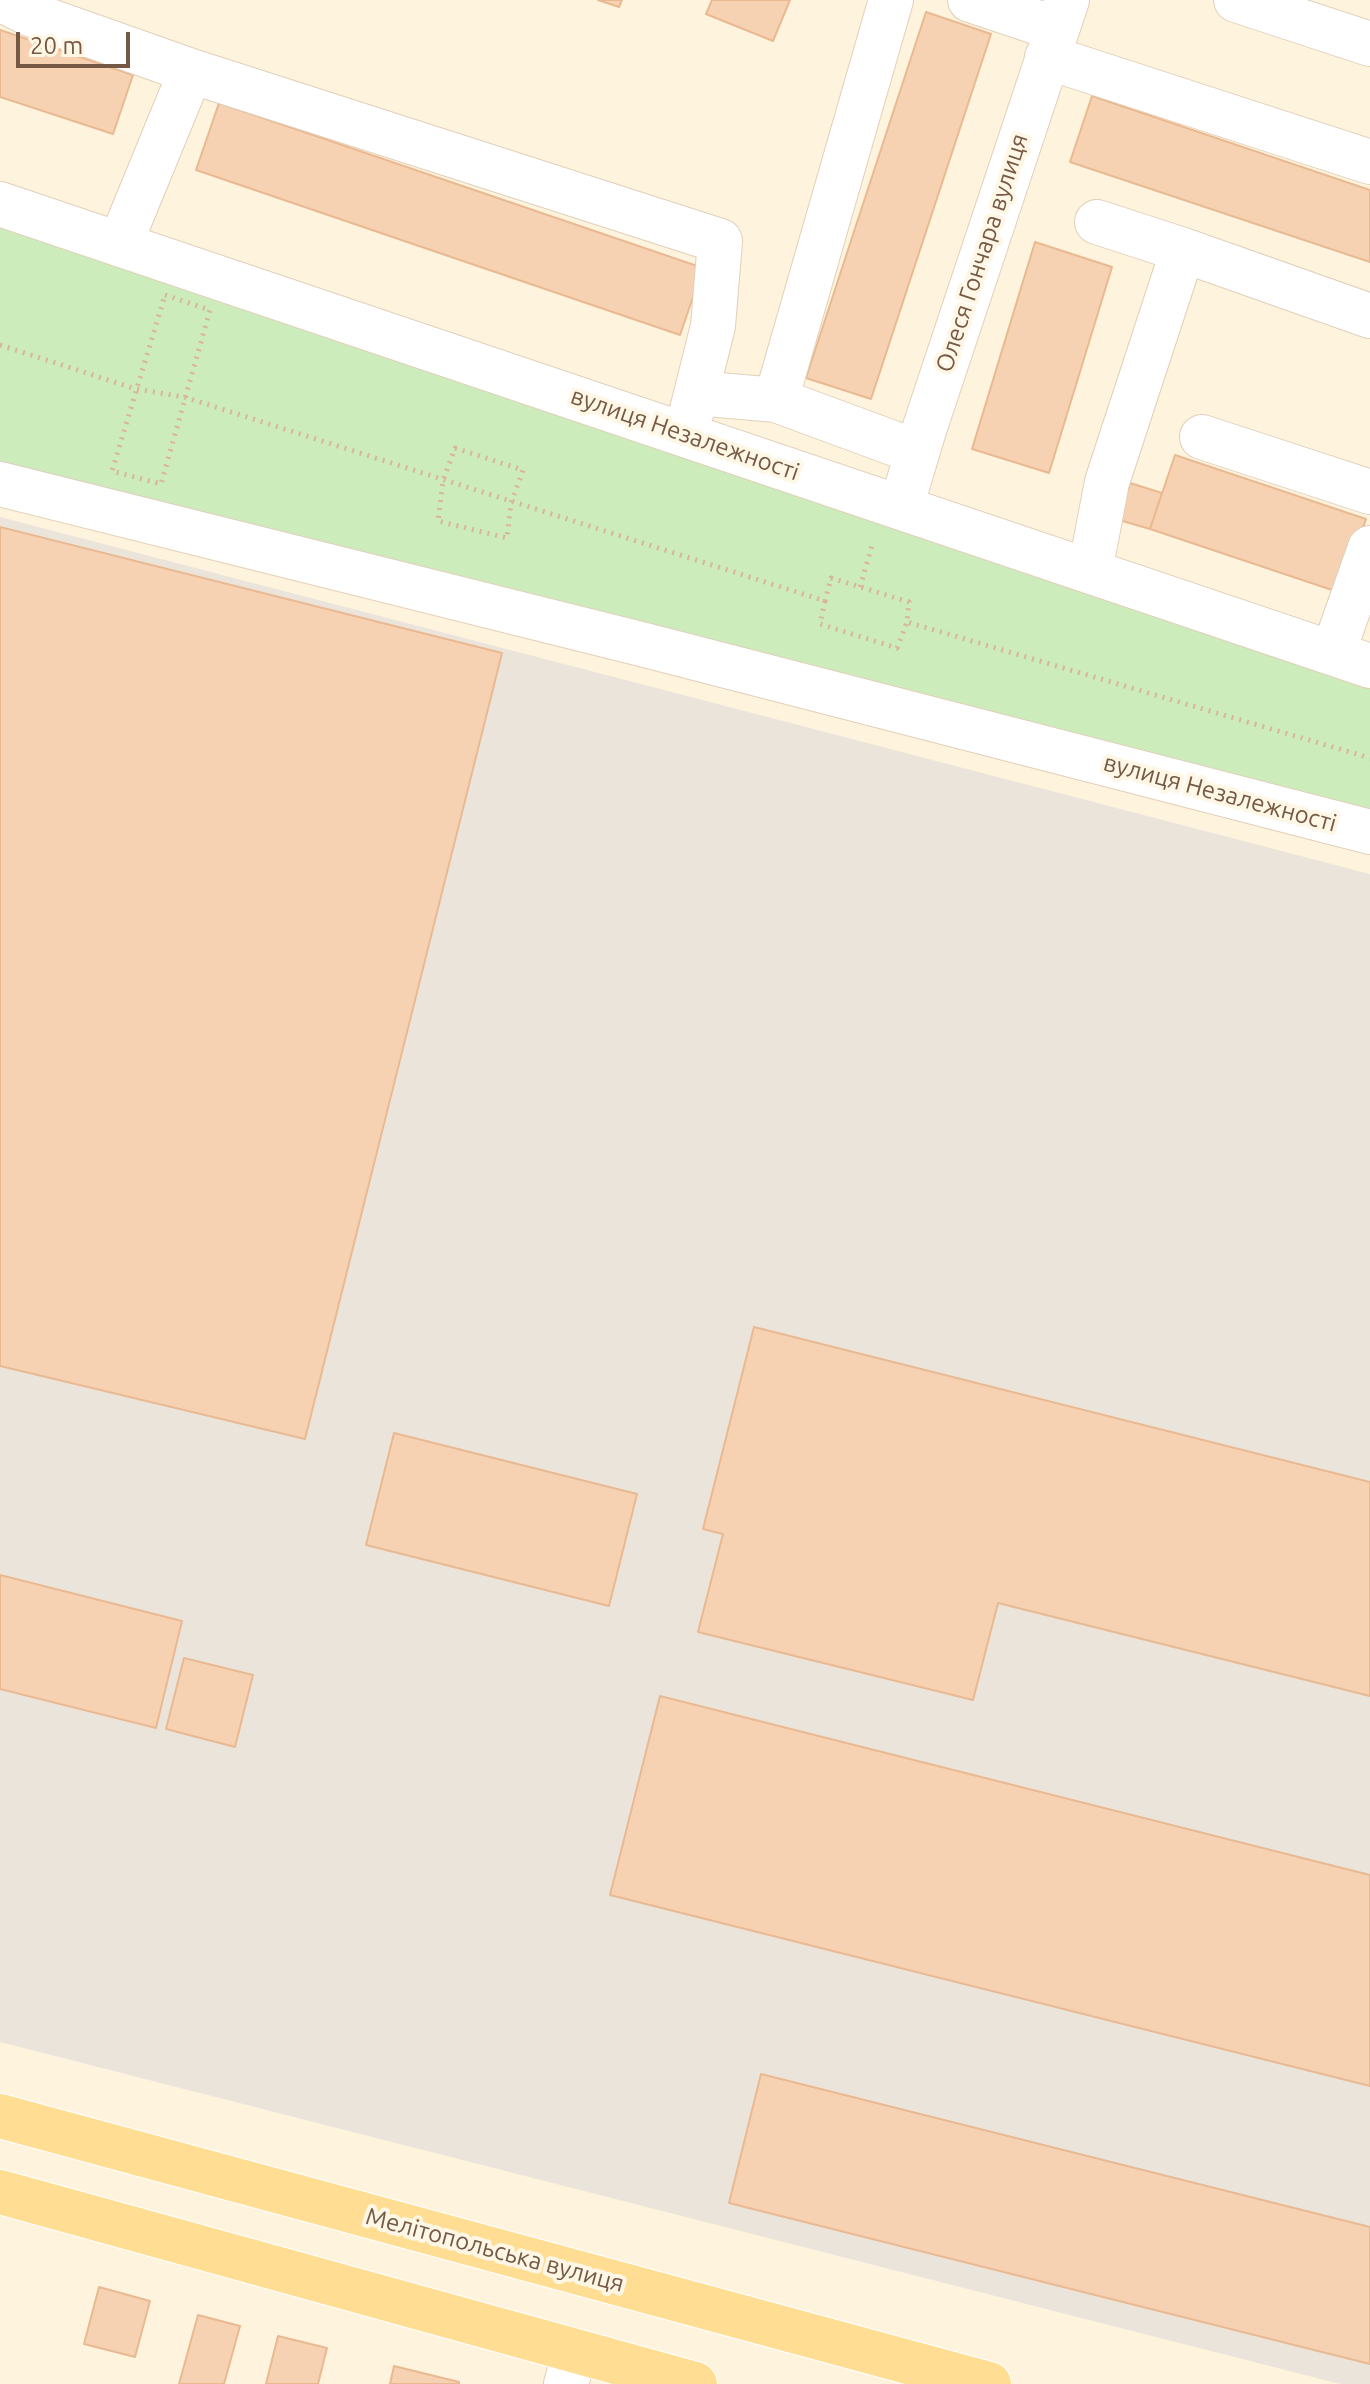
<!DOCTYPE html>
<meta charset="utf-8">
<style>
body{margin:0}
#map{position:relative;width:1370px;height:2384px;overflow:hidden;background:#fef4de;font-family:Ubuntu,sans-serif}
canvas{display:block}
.scale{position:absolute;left:16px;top:32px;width:114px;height:36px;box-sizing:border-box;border:4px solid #755944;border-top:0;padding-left:10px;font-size:24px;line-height:28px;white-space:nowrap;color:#755944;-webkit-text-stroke:6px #fff7e6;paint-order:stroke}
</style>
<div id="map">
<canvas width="1370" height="2384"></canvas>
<div class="scale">20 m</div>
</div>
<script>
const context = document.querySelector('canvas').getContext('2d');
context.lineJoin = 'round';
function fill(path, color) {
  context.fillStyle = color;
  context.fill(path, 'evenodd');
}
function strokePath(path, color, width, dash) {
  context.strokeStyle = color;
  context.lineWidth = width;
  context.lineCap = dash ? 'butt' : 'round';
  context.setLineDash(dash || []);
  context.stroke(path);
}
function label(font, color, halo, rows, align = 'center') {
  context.font = font + ' Ubuntu,sans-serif';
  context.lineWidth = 8;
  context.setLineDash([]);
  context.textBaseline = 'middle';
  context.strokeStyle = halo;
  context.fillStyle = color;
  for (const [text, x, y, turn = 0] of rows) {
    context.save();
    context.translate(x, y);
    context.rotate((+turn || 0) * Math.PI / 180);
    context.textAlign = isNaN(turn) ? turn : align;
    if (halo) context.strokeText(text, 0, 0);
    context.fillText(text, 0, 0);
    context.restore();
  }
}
const industrial = new Path2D(`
 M0,517L1370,874V2384H1340L0,2042Z`);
const green = new Path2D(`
 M0,225L1370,682V819L0,462Z`);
const building = new Path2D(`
 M598,0H622L619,7Z
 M712,0H790L773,41L706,14Z
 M926,12L991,34L871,399L806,378Z
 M0,30L133,75L113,134L0,97Z
 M1092,96L1370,190V262L1070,162Z
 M219,103L703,268L680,335L196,170Z
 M1035,242L1112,267L1049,473L972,449Z
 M1175,455L1366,519L1341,593L1150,529Z
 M1130,483L1162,493L1150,529L1119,520Z
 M0,527L502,653L305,1439L0,1366Z
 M754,1327L1370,1482V1696L998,1603L973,1700L698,1632L723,1534L703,1529Z
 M394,1433L637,1494L609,1606L366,1545Z
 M0,1575L182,1621L156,1728L0,1689Z
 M184,1658L253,1675L235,1747L166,1729Z
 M660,1696L1370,1875V2086L610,1895Z
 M761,2074L1370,2227V2364L729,2203Z
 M99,2287L150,2301L135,2357L84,2344Z
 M198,2315L240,2326L224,2384H179Z
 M278,2336L327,2348L318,2384H266Z
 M394,2366L459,2382V2384H390Z`);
const path = new Path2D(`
 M165,295L210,310L161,484L112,471Z
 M0,345L136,389L184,397L825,601L831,578L909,602L907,622L1370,758
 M455,448L523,470L511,503L507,538L438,521L443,481Z
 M860,587L873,542
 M825,601L820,624L897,648L907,622`);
const minor = new Path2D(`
 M2,0L30,14L191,71
 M970,0L1057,29
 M1236,0L1370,44
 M1047,57L1370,162
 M0,204L1370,666
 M120,244L191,71L720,241L713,326L686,434
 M1183,250L1370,316
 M697,393L776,400L891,0
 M776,400L917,452
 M1202,437L1370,492
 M0,484L641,644L1370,832
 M901,507L925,427L1067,0
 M1090,571L1107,482L1183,250L1097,222
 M1333,653L1370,548
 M566,2384L575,2352`);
const major = new Path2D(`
 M0,2116L989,2384
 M0,2192L695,2384`);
const streetNames = [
 ["Олеся Гончара вулиця",982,253,-72],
 ["вулиця Незалежності",685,434,19],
 ["вулиця Незалежності",1220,793,15],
 ["Мелітопольська вулиця",495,2250,15]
];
fill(industrial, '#ebe4da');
fill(green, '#ccecbc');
fill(building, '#f6d2b3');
strokePath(building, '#e9b992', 2);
strokePath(minor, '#e2cfb9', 46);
strokePath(major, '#fff', 46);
strokePath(path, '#dab597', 5, [2, 6]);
strokePath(minor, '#fff', 44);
strokePath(major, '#ffde94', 44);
label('24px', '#755944', '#fff7e6', streetNames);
</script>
